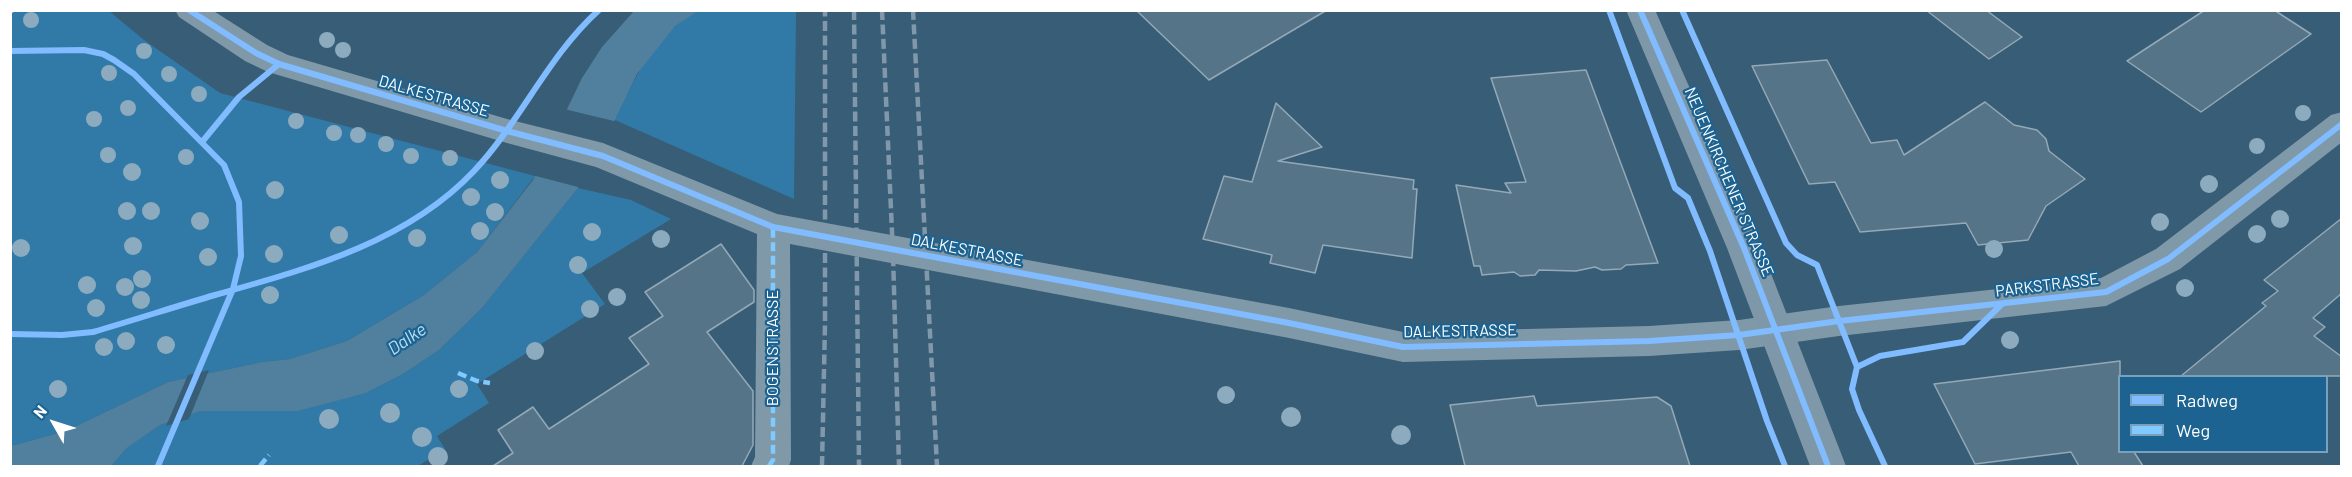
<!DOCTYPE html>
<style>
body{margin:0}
#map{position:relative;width:2352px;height:477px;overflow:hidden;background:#385d76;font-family:Barlow,sans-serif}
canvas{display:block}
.frame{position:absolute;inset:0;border:12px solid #fff;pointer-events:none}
.legend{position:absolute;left:2118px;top:375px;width:210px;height:78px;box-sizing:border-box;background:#1d6391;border:2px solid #77a1bd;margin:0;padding:8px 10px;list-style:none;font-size:18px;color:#fff}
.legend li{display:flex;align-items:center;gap:12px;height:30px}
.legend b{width:30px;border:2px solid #77a1bd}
.north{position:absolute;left:24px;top:393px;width:60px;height:60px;-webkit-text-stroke:4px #1d6391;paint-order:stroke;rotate:309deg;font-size:16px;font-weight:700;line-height:24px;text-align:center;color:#fff}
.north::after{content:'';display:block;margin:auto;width:21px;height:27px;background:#fff;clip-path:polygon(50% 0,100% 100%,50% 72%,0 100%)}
</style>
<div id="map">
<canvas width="2352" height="477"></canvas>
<div class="frame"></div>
<ul class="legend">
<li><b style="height:8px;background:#80bcff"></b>Radweg</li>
<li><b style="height:8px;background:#80caff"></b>Weg</li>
</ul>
<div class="north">N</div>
</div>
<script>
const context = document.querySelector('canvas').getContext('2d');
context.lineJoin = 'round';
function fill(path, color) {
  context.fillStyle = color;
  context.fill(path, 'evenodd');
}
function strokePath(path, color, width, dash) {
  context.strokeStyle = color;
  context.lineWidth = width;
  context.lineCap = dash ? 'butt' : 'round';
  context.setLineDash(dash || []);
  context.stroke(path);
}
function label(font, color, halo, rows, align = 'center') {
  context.font = font + ' Barlow,sans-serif';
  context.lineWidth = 4.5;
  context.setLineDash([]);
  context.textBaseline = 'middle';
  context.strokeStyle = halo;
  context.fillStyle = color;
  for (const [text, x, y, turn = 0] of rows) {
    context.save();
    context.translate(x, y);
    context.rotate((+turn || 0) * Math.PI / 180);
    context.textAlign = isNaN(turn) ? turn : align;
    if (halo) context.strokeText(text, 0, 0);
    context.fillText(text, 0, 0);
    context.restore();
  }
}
const green = new Path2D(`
 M11,11H109L144,40L220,93L535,176L477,252L424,295L347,341L290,359L262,362L168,382L66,431L11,446Z
 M698,11H796L794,199L615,120C631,87 646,51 675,26C681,20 691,15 698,11Z
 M578,188L631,200L671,219L582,273L605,304L477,384L489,403L437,436L445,449L418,466H111L127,448L160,425L201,411L297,410L366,393L403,374L439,350L482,308Z`);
const water = new Path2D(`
 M634,11H698L675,26L637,74L615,120L578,188L482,308L439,350L403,374L366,393L328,403L297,411H201L160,425L127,448L111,466H11V446L66,431L168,382L262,362L290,359L347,341L424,295L477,252L533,180L582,78L602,47Z`);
const pier = new Path2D(`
 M564,109L618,122L582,188L532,175Z
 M209,370L189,419L166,426L188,375Z`);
const building = new Path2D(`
 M1136,10H1327L1209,80Z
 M1926,10H1986L2022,37L1989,59Z
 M2205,10H2274L2311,34L2201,112L2127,61Z
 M1827,60L1871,143L1897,140L1904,155L1985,102L2014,125L2037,130L2046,139L2049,151L2085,179L2046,206L2028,240L1978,245L1966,223L1860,232L1835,182L1809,184L1752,66Z
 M1586,70L1658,263L1626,265L1621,269L1602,270L1595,267L1576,271L1539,270L1535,275L1520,276L1514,272L1482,275L1480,266H1474L1456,185L1511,193L1505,183L1526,182L1491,78Z
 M1276,103L1322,147L1278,161L1414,180L1413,189H1417L1412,258L1323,245L1315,273L1270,263L1272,255L1203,239L1224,176L1252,182Z
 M2342,218V293L2313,318L2325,327L2314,336L2342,357V376H2181L2266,306L2262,303L2278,291L2264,280Z
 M721,244L754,290V302L707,332L753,391V445L742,466H493L513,453L498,430L533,407L549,429L649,364L629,338L663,316L645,292Z
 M2120,361V452H2134L2143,466H2079L2071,452L1975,464L1934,384Z
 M1534,396L1537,406L1657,397L1671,406L1690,466H1465L1450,405Z`);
const minor = new Path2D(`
 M175,10H212L267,45L288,55L507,119L603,143L777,214L1289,308L1403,332L1649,326L1739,320L1839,306L2101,278L2156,249L2331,115L2342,112V142L2180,269L2106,306L1839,336L1739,350L1649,356L1403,362L1289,338L790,244L791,460L789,466H751L755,457L757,234L596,167L507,143L268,72L245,61L179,17Z`);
const major = new Path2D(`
 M1626,10H1655L1761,248L1846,466H1810L1727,248Z`);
const rail = new Path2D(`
 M854,10L859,466
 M882,10L893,254L899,466
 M913,10L937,466
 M822,466L825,323V10`);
const quiet = new Path2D(`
 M10,12L13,10
 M458,373L477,381L490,383
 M260,466L269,455
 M769,466L773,460V227`);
const cycleway = new Path2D(`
 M189,10L256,53L279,64L507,131L603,156L773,227L1289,323L1403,347L1649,341L1739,335L1839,321L2106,292L2168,259L2342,124
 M1609,10L1675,188L1688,198L1710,251L1767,421L1785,466
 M1640,10L1744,248L1828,466
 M1682,10L1786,243L1797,255L1817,265L1857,367
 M10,51L84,50L103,54L114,60L134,74L224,165L239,202L241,256L233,289L158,466
 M202,142L239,97L279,64
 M10,334L62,335L93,332C134,320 174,307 215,295C307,269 406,243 474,171C521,121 548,56 599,10
 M1885,466L1859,410L1852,389L1857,367L1880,356L1963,342L2002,304`);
const trees = [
 [31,20,8],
 [327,40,8],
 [343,50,8],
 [144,51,8],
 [109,73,8],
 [169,74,8],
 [199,94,8],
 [128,108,8],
 [2303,113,8],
 [94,119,8],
 [296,121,8],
 [334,133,8],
 [358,135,8],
 [386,144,8],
 [2257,146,8],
 [108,155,8],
 [411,156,8],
 [186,157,8],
 [450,158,8],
 [132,172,9],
 [500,180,9],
 [2209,184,9],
 [275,190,9],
 [471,197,9],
 [127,211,9],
 [151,211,9],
 [495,212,9],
 [2280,219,9],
 [200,221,9],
 [2160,222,9],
 [480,231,9],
 [592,232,9],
 [2257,234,9],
 [339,235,9],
 [417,238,9],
 [661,239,9],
 [133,246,9],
 [21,248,9],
 [1994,249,9],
 [274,254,9],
 [208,257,9],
 [578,265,9],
 [142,279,9],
 [87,285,9],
 [125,287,9],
 [2185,288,9],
 [270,295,9],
 [617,297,9],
 [141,300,9],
 [96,308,9],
 [590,309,9],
 [2010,340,9],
 [126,341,9],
 [166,345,9],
 [104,347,9],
 [535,351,9],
 [58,389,9],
 [459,389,9],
 [1226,395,9],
 [390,413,10],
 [1291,417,10],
 [329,419,10],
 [1401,435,10],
 [422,437,10],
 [438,457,10]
];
const streetNames = [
 ["DALKESTRASSE",434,96,16],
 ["NEUENKIRCHENER STRASSE",1729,182,67],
 ["DALKESTRASSE",967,250,11],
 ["PARKSTRASSE",2047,285,-7],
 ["DALKESTRASSE",1460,331,-1],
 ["BOGENSTRASSE",773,348,-90]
];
const waterNames = [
 ["Dalke",407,339,-34]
];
fill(green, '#317aa7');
fill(water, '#51809e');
fill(pier, '#385d76');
fill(building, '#567488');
strokePath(building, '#94a9b7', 1.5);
fill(minor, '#7f99a9');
fill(major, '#7f98a9');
strokePath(rail, '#8098a9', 4.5, [10, 4.5]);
strokePath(quiet, '#80caff', 4.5, [9, 4.5]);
strokePath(cycleway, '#80bcff', 6);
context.fillStyle = '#8dabbf';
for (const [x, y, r] of trees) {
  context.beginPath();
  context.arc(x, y, r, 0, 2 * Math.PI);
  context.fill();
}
label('16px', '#fff', '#1d6391', streetNames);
label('italic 18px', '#b9def5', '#1d6391', waterNames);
</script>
